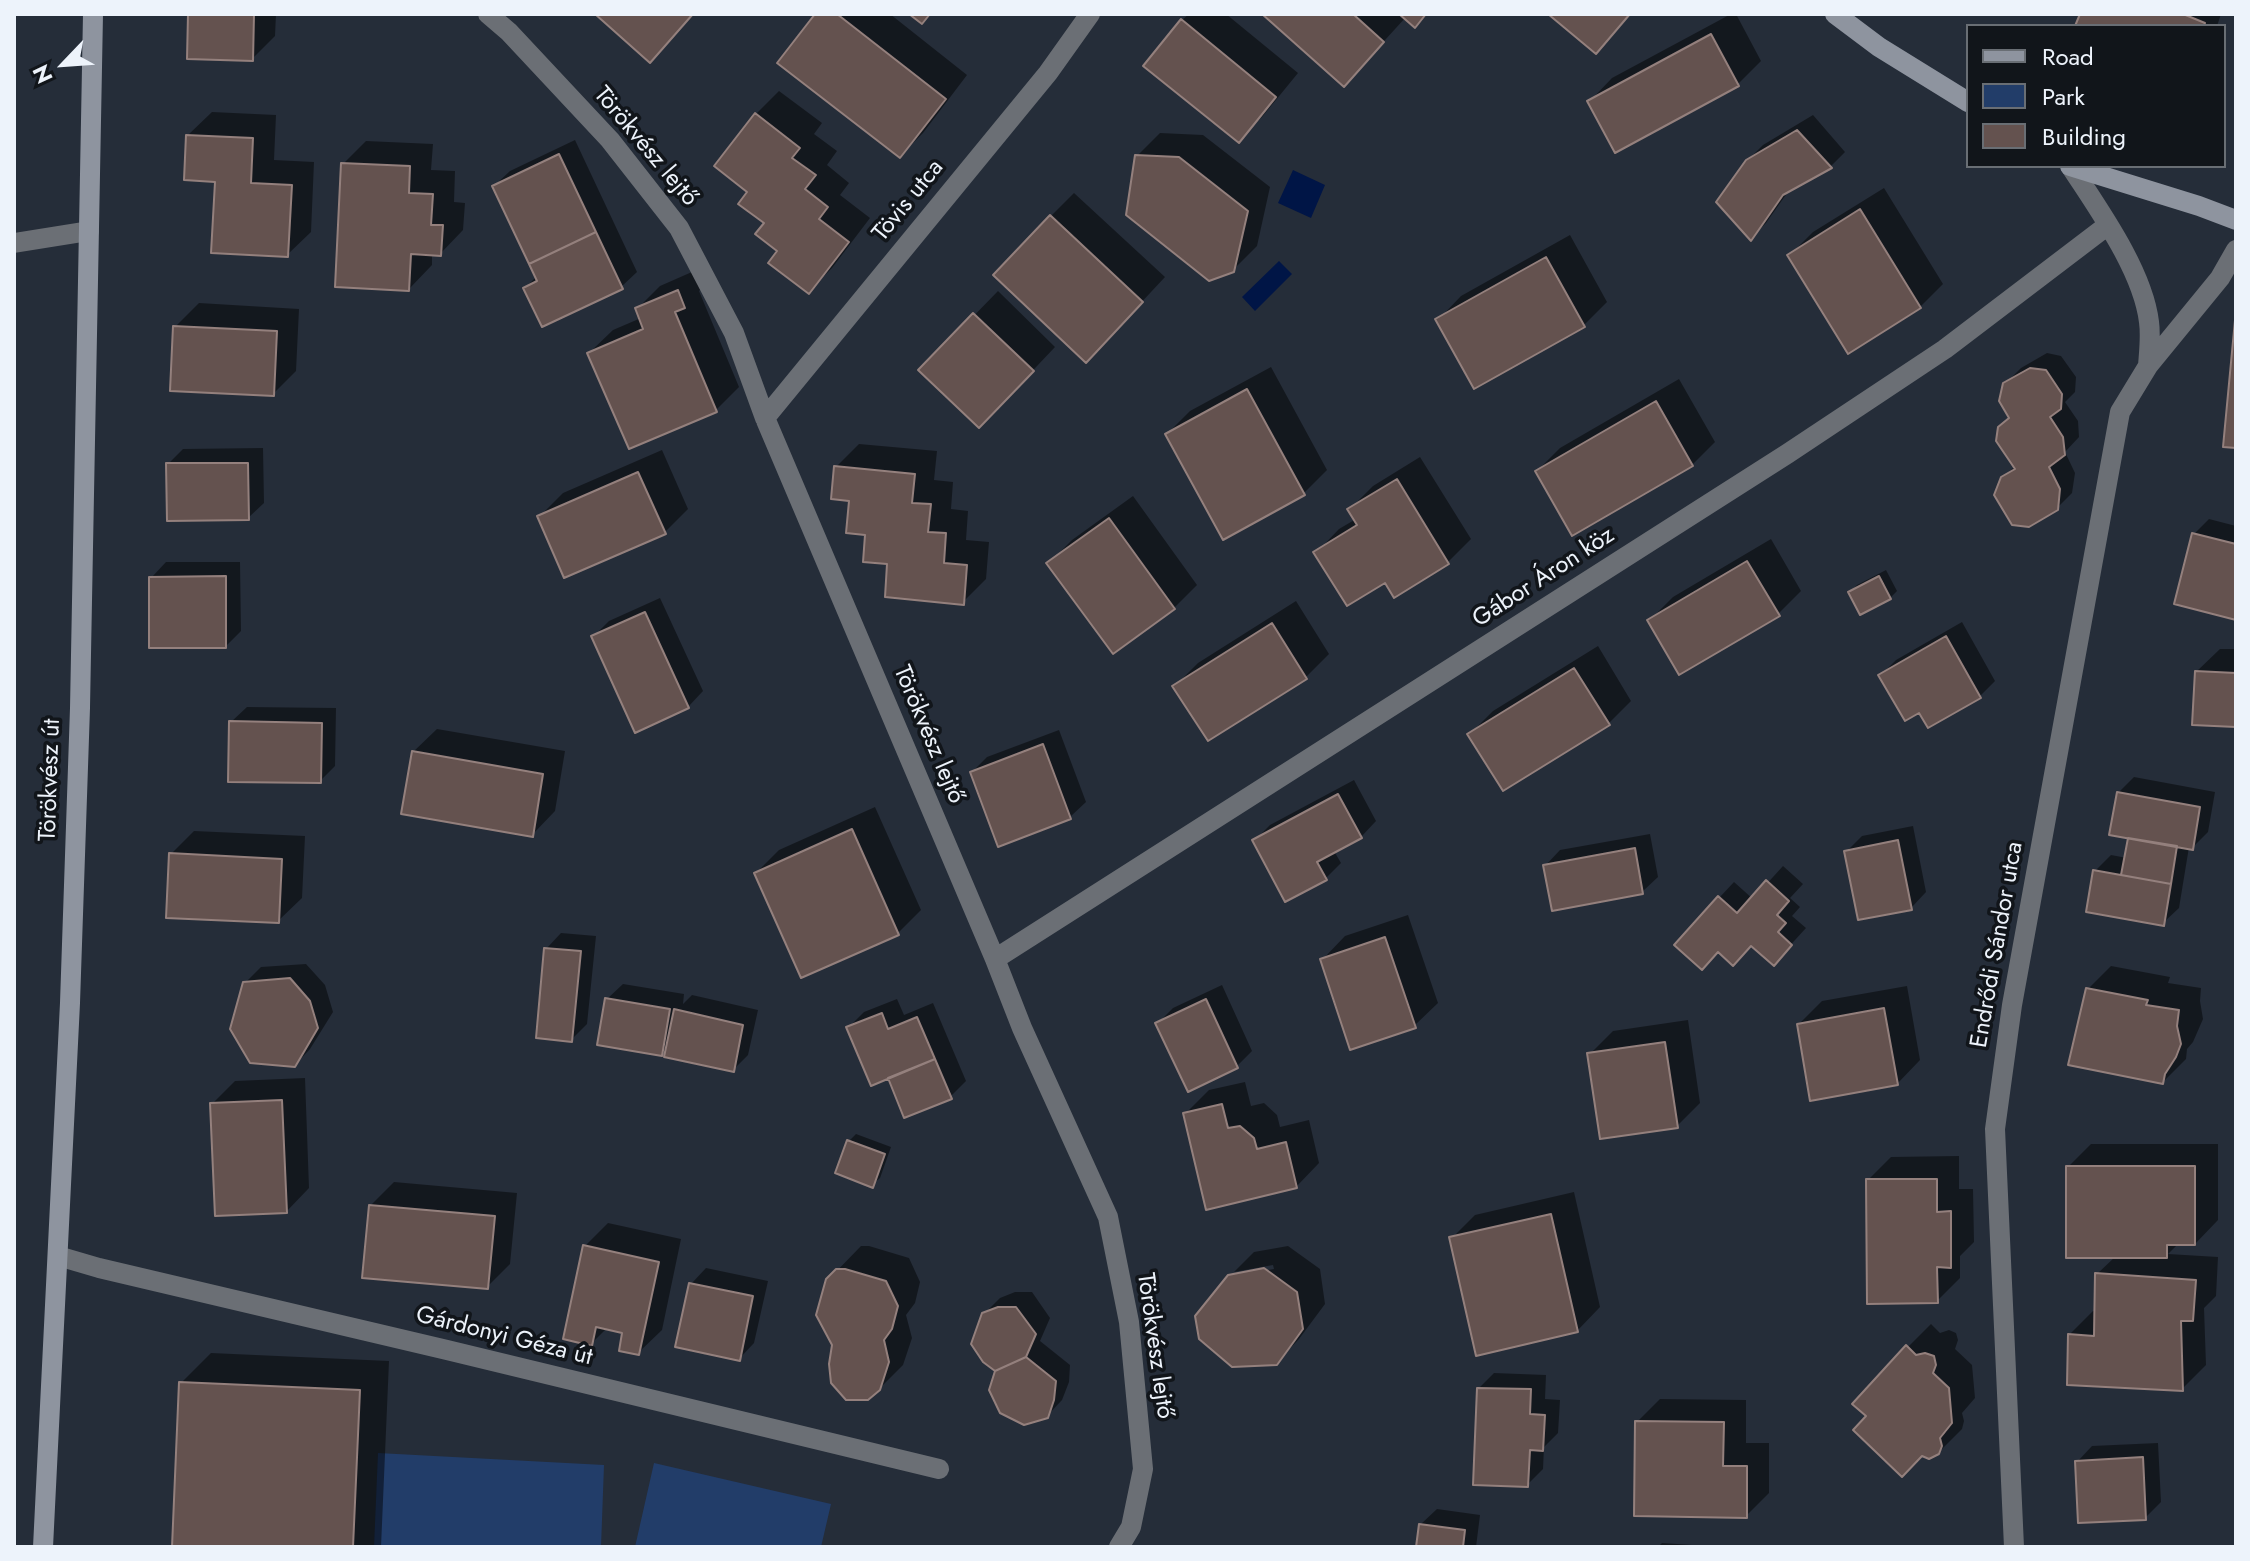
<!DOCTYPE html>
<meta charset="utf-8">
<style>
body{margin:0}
#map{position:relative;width:2250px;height:1561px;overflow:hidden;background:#252d39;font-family:Jost,sans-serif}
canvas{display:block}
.frame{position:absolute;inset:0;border:16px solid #edf3fb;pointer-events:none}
.legend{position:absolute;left:1966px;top:24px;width:260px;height:144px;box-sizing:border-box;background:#11151a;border:2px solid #696e74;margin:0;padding:10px 14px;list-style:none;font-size:24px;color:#edf3fb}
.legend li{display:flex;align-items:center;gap:16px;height:40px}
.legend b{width:40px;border:2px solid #696e74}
.north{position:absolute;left:24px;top:24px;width:80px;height:80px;-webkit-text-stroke:6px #11151a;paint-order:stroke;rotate:245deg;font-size:22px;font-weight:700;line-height:32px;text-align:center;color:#edf3fb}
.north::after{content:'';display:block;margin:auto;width:28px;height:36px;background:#edf3fb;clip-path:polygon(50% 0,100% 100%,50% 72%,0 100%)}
</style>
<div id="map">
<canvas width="2250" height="1561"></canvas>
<div class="frame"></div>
<ul class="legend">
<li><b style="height:10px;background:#8e949f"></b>Road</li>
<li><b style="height:22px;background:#223d69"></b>Park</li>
<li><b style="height:22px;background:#64524f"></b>Building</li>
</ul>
<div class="north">N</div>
</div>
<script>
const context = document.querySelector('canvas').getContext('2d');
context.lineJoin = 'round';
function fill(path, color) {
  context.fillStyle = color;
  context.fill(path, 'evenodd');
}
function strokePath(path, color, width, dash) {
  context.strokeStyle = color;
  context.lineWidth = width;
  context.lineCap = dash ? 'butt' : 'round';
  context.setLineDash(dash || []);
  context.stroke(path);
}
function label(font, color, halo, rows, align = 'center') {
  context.font = font + ' Jost,sans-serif';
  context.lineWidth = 7;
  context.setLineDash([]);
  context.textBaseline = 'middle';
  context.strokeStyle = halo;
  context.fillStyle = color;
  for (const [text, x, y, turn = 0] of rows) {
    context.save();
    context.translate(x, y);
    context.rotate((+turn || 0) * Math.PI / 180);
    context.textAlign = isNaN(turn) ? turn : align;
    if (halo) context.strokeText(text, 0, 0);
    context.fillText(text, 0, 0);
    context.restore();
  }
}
const green = new Path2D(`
 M378,1453L604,1465L601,1547H374Z
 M654,1463L831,1504L821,1547H635Z`);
const water = new Path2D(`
 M1293,170L1325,185L1311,218L1278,203Z
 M1279,261L1292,274L1255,311L1242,297Z`);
const shadow = new Path2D(`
 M190,14H276L275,36L252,59Z
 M818,14H890L967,75L923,133L900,156Z
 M1189,14H1226L1298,73L1262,117L1238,140L1182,20Z
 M1265,14H1425L1406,17L1344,85Z
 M1731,14H1736L1761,61L1738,84L1615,151L1589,102L1612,78Z
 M2082,14H2221L2217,26H2077Z
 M779,91L822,123L814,134L837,151L827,165L849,183L840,195L870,218L832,268L808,292L779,250L750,191L756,114Z
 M212,112L276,115L274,160L314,162L311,232L287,255L217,180L188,135Z
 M1813,115L1845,152L1830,167L1790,189L1766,223L1751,238L1747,161L1763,145Z
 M1160,133L1203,135L1270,187L1257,246L1233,270L1137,156Z
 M575,140L637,272L621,287L525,288L537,276L494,186L510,171Z
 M366,141L433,144L431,170L455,171L454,202L465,203L463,230L440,254L432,253V265L409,289L343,164Z
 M1884,188L1943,284L1920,307L1790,255L1813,232Z
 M1074,193L1165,277L1109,337L1051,216Z
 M1570,235L1607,302L1584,325L1438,320L1461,296Z
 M701,268L707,283L699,291L739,387L716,410L630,447L589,353L613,330L641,318L637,309L660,286Z
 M998,291L1055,347L1002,403L921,370Z
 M199,303L299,309L296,371L273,394L175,327Z
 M2047,353L2061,356L2076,377L2075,392L2065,402L2078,421L2079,437L2065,452L2075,473L2072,493L2056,509L2003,478L2015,466L2011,417L2005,384L2021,368Z
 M1271,367L1327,470L1304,493L1167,434L1190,411Z
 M1679,379L1715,442L1692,465L1537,471L1560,448Z
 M859,444L937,451L934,480L953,482L951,509L968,511L966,540L989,542L986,579L963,602L889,562L867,533L836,467Z
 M263,448L264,503L248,518L168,464L183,449Z
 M662,450L688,509L665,532L540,516L563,493Z
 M1420,457L1471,539L1448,562L1385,580L1316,553L1339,529L1356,519L1350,509L1373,486Z
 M1133,496L1197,585L1174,608L1049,563L1072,540Z
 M2209,519L2236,526V618L2194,534Z
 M1771,539L1801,591L1778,614L1650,620L1673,597Z
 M166,562H240L241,631L226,646L151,578Z
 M1886,570L1897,591L1890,598L1850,592L1857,585Z
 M660,598L703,691L688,707L593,637L609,621Z
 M1296,601L1329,654L1306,677L1175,686L1198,663Z
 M1962,622L1995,681L1980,696L1920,711L1881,675L1896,660Z
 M1598,646L1631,701L1608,724L1470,734L1493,711Z
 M2220,649H2236V725L2196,672Z
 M247,707L336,708L335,766L320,781L231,722Z
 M437,729L565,751L555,811L532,835L413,752Z
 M1059,730L1086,802L1070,817L972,772L987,757Z
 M2134,777L2215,792L2208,832L2192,848L2189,847L2179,908L2163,923L2095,871L2111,855L2127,858L2131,836L2118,793Z
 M1354,780L1376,821L1361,837L1334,851L1341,863L1325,879L1255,840L1270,825Z
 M875,807L921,910L898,933L756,873L779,850Z
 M1913,826L1926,892L1911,908L1846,852L1862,836Z
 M194,831L305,836L302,898L278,921L171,854Z
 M1650,834L1658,877L1642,892L1545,866L1560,850Z
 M1783,866L1803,884L1790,898L1800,907L1792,916L1806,928L1774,963L1719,898L1734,882L1753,899Z
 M1408,915L1438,1003L1414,1026L1322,960L1345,936Z
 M561,933L596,936L587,1024L571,1040L546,949Z
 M306,964L325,985L333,1012L310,1049L295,1065L245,983L261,967Z
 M2111,966L2170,977L2168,983L2201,988L2200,1001L2203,1019L2193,1042L2187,1049L2186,1059L2163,1082L2088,989Z
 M623,984L684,994L683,1004L692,995L758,1010L748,1055L733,1070L668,1047L661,1054L607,999Z
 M1222,985L1252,1051L1237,1066L1158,1023L1173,1008Z
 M1907,986L1920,1060L1897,1084L1799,1024L1822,1001Z
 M897,999L904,1015L933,1003L966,1081L950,1097L889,1076L848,1028L864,1012Z
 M1688,1020L1700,1103L1677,1126L1590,1054L1613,1031Z
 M305,1078L309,1188L286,1212L212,1104L235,1081Z
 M1245,1082L1251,1106L1264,1103L1277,1115L1280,1127L1309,1120L1319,1163L1296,1187L1186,1113L1209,1090Z
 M856,1134L891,1147L880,1178L872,1185L849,1141Z
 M2091,1144H2218V1220L2195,1244L2179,1243L2168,1254L2218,1257L2216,1296L2204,1308L2206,1365L2182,1389L2070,1334L2093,1311H2096L2097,1274L2116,1256L2068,1167Z
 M1959,1156V1189H1973L1974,1242L1960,1256V1278L1937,1301L1868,1180L1891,1157Z
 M394,1182L517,1193L510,1264L487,1287L370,1206Z
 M1574,1192L1600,1307L1577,1331L1452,1238L1475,1215Z
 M608,1223L681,1239L662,1330L638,1353L625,1332L607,1328L591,1344L585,1246Z
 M861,1246H869L909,1258L920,1282L915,1303L906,1315L912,1338L903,1365L879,1389L834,1345L828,1280Z
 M1288,1246L1320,1269L1325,1304L1299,1339L1276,1363L1198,1316L1232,1274V1276L1274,1269L1273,1265L1234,1272L1254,1252Z
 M706,1268L768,1281L754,1343L739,1359L691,1284Z
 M1015,1292H1032L1050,1318L1040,1341L1070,1365L1069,1382L1062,1400L1047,1416L998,1371L984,1314L1000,1298Z
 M1931,1324L1940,1333L1949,1330L1956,1333L1958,1340L1955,1349L1972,1365L1975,1398L1962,1413L1964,1421L1962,1429L1938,1453L1908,1347Z
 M211,1353L389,1361L381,1547H174L181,1383Z
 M1494,1373L1546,1375L1545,1399L1560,1400L1558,1433L1544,1447L1543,1469L1527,1485L1479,1388Z
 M1660,1399L1746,1400V1443H1769V1493L1746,1516L1637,1422Z
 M2158,1443L2161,1502L2145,1518L2077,1462L2092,1446Z
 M1437,1509L1480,1515L1476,1547H1418L1421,1524Z
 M1662,1543L1722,1547H1658Z`);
const building = new Path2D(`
 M188,14H254L253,61L187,59Z
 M595,14H693L650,63Z
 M815,14H837L946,99L900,158L777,63Z
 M909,14H930L922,24Z
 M1262,14H1353L1384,42L1344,87Z
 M1399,14H1426L1415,28Z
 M1548,14H1630L1596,54Z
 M2080,14H2183L2205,23L2204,26H2075Z
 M1181,19L1276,97L1239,143L1143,66Z
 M1711,34L1739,86L1615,153L1587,101Z
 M755,113L800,148L792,158L816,175L805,189L828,207L819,219L849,242L809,294L768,263L777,251L755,234L764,223L738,204L747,192L714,166Z
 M1797,130L1832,168L1783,195L1751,241L1716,202L1746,160Z
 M186,135L253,138L251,183L292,185L288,257L211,253L215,182L184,180Z
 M559,154L596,232L529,264L492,186Z
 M1135,155L1179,157L1248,211L1234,272L1209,281L1126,215Z
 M341,163L410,166L409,193L433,194L431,225H443L441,256L411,254L409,291L335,287Z
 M1860,209L1921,308L1848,354L1787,255Z
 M1050,215L1143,302L1086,363L993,275Z
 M596,232L623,289L542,327L523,288L537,281L529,264Z
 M1546,257L1585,327L1474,389L1435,319Z
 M678,290L685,308L675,312L717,412L629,449L587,353L643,329L635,308Z
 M973,313L1034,371L979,428L918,370Z
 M2235,320L2236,321V448L2223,447Z
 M173,326L277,331L274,396L170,391Z
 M2030,368L2046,370L2062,394L2061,409L2050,417L2063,437L2065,455L2049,467L2060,489L2058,510L2029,527L2012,525L1994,495L2001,477L2015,469L1996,441L1998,427L2009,418L1999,401L2003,383Z
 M1247,389L1305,495L1223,540L1165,434Z
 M1656,401L1693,466L1572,536L1535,471Z
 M166,463H248L249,520L167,521Z
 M834,466L915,474L912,503L931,504L928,532L946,533L944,563L967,565L964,605L885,597L887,564L863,562L865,535L846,533L849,501L831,499Z
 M638,472L666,534L564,578L537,516Z
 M1397,479L1449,564L1394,598L1385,583L1347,606L1313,552L1357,525L1347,509Z
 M1109,518L1175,609L1113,654L1046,563Z
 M2192,533L2236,544V620L2174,604Z
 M1747,561L1780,616L1679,675L1647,620Z
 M226,576V648H149V577Z
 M1879,576L1891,599L1860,615L1848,592Z
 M645,612L689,708L635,733L591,636Z
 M1272,623L1307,679L1208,741L1172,686Z
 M1946,636L1981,698L1928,728L1919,713L1905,721L1878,675Z
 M1574,668L1610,725L1503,791L1467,734Z
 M2195,671L2236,673V727L2192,725Z
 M229,721L322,723L321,783L228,782Z
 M1043,744L1071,819L998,847L970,772Z
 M412,751L543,774L533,837L401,814Z
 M2117,792L2200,807L2193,850L2109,835Z
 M1338,794L1362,838L1317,862L1327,880L1285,902L1252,840Z
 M852,829L899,935L801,978L754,873Z
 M2128,838L2177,846L2171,884L2121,875Z
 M1898,840L1912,910L1858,920L1844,851Z
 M1635,848L1643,894L1552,911L1543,865Z
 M169,853L282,859L279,923L166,918Z
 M2093,870L2171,884L2164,926L2086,912Z
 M1766,880L1789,901L1777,915L1786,923L1778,932L1792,945L1774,966L1751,946L1733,966L1718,952L1702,970L1674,945L1718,896L1737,913Z
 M1385,937L1416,1028L1350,1050L1320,959Z
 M544,948L581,951L572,1042L536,1038Z
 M290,978L310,1001L318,1028L295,1067L250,1063L230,1029L243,982Z
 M2086,988L2148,1000L2146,1005L2179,1010L2177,1026L2181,1044L2176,1057L2165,1074L2163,1084L2068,1065Z
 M605,998L670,1009L662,1056L597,1045Z
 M1206,999L1238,1068L1188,1092L1155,1023Z
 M1884,1008L1898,1085L1810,1101L1797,1024Z
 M674,1009L743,1025L734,1072L664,1057Z
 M882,1013L888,1029L917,1017L935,1059L871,1086L846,1027Z
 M1665,1042L1678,1128L1600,1139L1587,1053Z
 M935,1059L952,1099L904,1118L888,1078Z
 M282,1100L287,1213L215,1216L210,1103Z
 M1222,1104L1228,1128L1240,1126L1254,1138L1257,1149L1286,1142L1297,1188L1206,1210L1183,1113Z
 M847,1140L885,1154L873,1188L835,1173Z
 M2066,1166H2195V1245H2167V1258H2066Z
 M1866,1179H1937V1212L1951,1211V1268L1937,1267L1938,1303L1867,1304Z
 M369,1205L495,1216L488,1289L362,1278Z
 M1551,1214L1578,1332L1476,1356L1449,1237Z
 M583,1245L659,1262L639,1355L619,1351L622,1333L596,1327L592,1346L563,1339Z
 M1264,1268L1297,1292L1303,1329L1277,1365L1232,1367L1199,1339L1195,1316L1228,1275Z
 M836,1269H845L886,1281L898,1306L892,1329L884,1340L889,1362L880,1390L868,1400H846L831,1383L829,1364L832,1345L816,1315L826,1279Z
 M2095,1273L2196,1280L2193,1321H2181L2183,1391L2067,1385L2068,1334L2094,1336Z
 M689,1283L753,1296L740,1361L675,1347Z
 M998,1307H1016L1036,1334L1026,1357L995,1371L983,1362L971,1344L982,1313Z
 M1906,1345L1916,1355L1925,1353L1934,1356L1936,1365L1933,1373L1949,1388L1952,1423L1940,1438L1942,1446L1939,1454L1929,1459L1922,1456L1902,1477L1853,1430L1866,1416L1852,1404Z
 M1026,1357L1056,1381L1054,1400L1048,1418L1024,1425L1000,1413L989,1390L995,1371Z
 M179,1382L360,1390L353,1547H172Z
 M1477,1388L1531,1389L1530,1414L1545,1415L1543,1451L1530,1450L1528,1487L1473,1485Z
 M1635,1421L1724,1422L1723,1466H1747V1518L1634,1516Z
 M2143,1457L2146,1520L2078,1523L2075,1461Z
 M1419,1524L1465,1530L1463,1547H1416Z`);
const street = new Path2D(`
 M488,14L509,32L610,140L679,228L734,333L765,418L995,959L1022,1028L1108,1217L1129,1322L1143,1469L1131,1527L1119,1547
 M2071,167C2099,210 2143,271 2149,322C2151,336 2149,352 2148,366
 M14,243L89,231
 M765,418L1048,73L1090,14
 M995,959L1787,454L1945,349L2108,225
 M58,1256L99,1268L447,1350L939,1469
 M2014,1547L1995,1129L2012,1005L2120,412L2148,366L2220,278L2236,250`);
const secondary = new Path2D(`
 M1835,14L1879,47L1968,102
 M2070,166L2199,206L2236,220
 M43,1547L70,1003L80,708L93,14`);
const streetNames = [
 ["Törökvész lejtő",645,147,50],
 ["Tövis utca",909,201,-51],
 ["Gábor Áron köz",1544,578,-33],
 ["Törökvész lejtő",928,735,67],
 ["Törökvész út",51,780,-88],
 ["Endrődi Sándor utca",1998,945,-80],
 ["Gárdonyi Géza út",504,1337,14],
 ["Törökvész lejtő",1154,1346,82]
];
fill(green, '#223d69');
fill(water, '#001546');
fill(shadow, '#0007');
fill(building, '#64524f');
strokePath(building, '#94807d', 2);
strokePath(street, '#6b6f75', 20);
strokePath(secondary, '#8e949f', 20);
label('24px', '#edf3fb', '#11151a', streetNames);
</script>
